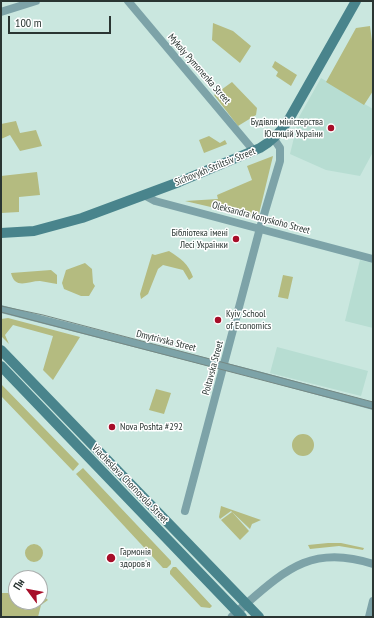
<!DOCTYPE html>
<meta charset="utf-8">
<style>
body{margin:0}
#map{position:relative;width:374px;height:618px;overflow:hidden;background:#cae7df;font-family:"PT Sans Narrow",sans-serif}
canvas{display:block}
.frame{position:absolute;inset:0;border:2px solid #2a3532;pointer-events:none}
.north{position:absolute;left:8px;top:570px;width:40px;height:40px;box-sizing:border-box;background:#fff;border:1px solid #aaaead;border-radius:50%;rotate:302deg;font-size:11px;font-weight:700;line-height:16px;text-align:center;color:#2a3532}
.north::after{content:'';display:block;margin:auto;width:14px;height:18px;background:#a70e29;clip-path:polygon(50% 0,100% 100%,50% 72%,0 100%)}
.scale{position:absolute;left:8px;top:16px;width:103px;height:18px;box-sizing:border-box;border:2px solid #2a3532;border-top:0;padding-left:5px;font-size:12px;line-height:14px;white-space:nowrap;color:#2a3532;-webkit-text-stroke:3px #fff;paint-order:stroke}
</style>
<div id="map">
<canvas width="374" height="618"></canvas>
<div class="frame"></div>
<div class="north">Пн</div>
<div class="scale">100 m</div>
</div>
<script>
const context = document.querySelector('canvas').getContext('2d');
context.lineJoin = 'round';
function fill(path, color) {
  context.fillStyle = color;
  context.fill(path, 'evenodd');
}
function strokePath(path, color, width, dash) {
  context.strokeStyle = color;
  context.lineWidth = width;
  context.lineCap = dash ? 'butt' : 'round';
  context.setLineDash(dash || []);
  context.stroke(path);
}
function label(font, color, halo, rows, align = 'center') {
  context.font = font + ' "PT Sans Narrow",sans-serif';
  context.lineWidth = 3;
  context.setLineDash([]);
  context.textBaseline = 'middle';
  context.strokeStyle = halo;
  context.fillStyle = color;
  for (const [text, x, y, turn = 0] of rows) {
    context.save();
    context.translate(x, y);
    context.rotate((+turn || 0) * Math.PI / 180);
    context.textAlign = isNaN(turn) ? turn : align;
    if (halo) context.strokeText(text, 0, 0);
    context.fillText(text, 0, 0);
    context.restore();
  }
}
const built = new Path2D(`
 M321,78L373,109V152L360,176L326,170L290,154L299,117Z
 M360,260L373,263V328L345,321Z
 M277,347L368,371L361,396L270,373Z`);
const green = new Path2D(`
 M213,23L233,31L251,46L240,63L212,40Z
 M370,26L373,49V91L364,105L326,82L356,28Z
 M275,61L297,75L291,86L276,76L278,72L272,67Z
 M232,82L257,108L256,115L238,126L214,95Z
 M16,121L20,133L36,130L42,146L20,151L10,135L1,139V124Z
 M209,136L220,143L225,140L227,144L204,153L199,140Z
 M273,156L258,218L185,201L218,199L217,195L252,180L247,166Z
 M37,172L40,195L19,197V212L1,213V176Z
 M169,251C181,259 188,263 193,277L189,280L183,270L163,265L158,269L148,294L141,299L140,294L152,254L155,255Z
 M85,263L92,269L93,283L95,286L89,296H81L64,289L62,283L66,270Z
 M51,270L57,275V284C51,283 46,282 40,281C28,281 15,290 11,273Z
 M283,275L293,277L288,299L278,297Z
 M8,318L80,337L53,380L43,370L53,336L13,325L5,335L9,344L1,336V319Z
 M1,384L79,464L73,471L1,396Z
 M156,389L171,393L164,414L149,410Z
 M292 445a11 11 0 1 1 22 0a11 11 0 1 1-22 0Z
 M83,468L171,561V564L167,568H163L76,474Z
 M221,506L261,520L252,524L250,529L231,511L220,519L219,517Z
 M232,512L249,531L240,540L221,520Z
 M328,543H341L364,548L363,550L339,546L310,549L308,545Z
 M25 553a9 9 0 1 1 18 0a9 9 0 1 1-18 0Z
 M173,567H176L212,606L210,608L201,607L170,574V571Z
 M1,593H16V602H40V593L48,600L41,605L38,617H1Z`);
const minor = new Path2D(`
 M128,1L254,151
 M1,12L36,1
 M144,195L155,201L373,259
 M1,309L258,375L373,406
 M185,511L260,228L280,161V148L274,139
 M246,604C288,567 315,545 373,564
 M369,617L373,601`);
const tertiary = new Path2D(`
 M232,617L246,604`);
const secondary = new Path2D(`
 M1,233L34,231L82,218L179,182L260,148C272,141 280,133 288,121L356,1
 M1,350L259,617
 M1,366L242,617`);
const tram = new Path2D(`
 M1,306L43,315L373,402
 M1,312L373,409`);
const markers = [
 [331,128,4,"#a70e29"],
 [236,239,4,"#a70e29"],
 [218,320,4,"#a70e29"],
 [112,427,4,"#a70e29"],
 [111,558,5,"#a70e29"]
];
const streetNames = [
 ["Mykoly Pymonenka Street",199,69,49],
 ["Sichovykh Striltsiv Street",215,167,-22],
 ["Oleksandra Konyskoho Street",261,218,15],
 ["Dmytrivska Street",166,341,14],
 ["Poltavska Street",213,368,-75],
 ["Viacheslava Chornovola Street",130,484,46]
];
const poiNames = [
 ["Будівля міністерства",323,122,"right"],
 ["Юстицій України",323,134,"right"],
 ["Бібліотека імені",228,233,"right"],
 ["Лесі Українки",228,245,"right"],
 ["Kyiv School",226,314],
 ["of Economics",226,326],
 ["Nova Poshta #292",120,427],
 ["Гармонія",120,552],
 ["здоров'я",120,564]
];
fill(built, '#b7ddd2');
fill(green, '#b4bb80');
strokePath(minor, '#7da3a8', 8);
strokePath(tertiary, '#7da3a8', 9);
strokePath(secondary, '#49848c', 10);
strokePath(tram, '#758883', 1);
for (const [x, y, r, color] of markers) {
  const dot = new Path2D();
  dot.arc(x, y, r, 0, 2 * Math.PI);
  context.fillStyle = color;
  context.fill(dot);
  strokePath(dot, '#fff', 1.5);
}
label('10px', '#2a3532', '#fff', streetNames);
label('10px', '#2a3532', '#fff', poiNames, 'left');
</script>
